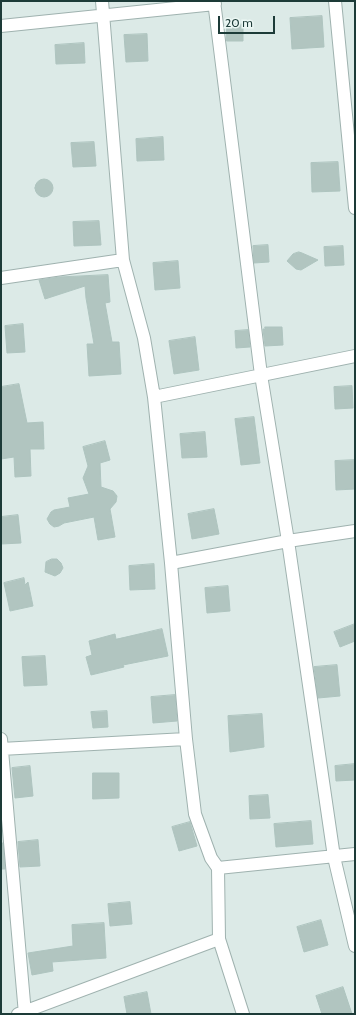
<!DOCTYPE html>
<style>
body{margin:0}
#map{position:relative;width:356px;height:1015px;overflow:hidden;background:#dceae7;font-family:Cabin,sans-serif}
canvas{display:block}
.frame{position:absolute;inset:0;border:2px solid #1d3b38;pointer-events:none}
.scale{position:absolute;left:218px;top:16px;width:57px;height:18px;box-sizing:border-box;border:2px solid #1d3b38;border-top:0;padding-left:5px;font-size:12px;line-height:14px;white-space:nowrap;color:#1d3b38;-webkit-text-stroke:3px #ecf7f4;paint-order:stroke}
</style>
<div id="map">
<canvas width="356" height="1015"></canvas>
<div class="frame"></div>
<div class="scale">20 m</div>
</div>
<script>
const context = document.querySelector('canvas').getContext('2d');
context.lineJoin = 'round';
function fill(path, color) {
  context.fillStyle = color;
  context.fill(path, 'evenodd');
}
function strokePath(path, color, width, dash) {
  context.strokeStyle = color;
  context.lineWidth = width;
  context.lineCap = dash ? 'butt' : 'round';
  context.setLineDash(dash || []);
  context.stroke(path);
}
const building = new Path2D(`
 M322,16L324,47L292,49L290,18Z
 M227,24H243V41H227Z
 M147,34L148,61L126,62L124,35Z
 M84,43L85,63L56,64L55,45Z
 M163,137L164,160L137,161L136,139Z
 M94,142L96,166L73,167L71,143Z
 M338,162L340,191L312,192L311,163Z
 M35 188a9 9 0 1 1 18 0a9 9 0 1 1-18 0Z
 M99,221L101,245L74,246L73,222Z
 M268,245L269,262L254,263L253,246Z
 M343,246L344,265L325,266L324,247Z
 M299,252L302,253L318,260L301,270L296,269L287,261L293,254Z
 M178,261L180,288L155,290L153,263Z
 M108,275L110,302L105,303L112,342H119L121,374L89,376L87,344H94L86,298L85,286L45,299L39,280L60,277Z
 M23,324L25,352L7,353L5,326Z
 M265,327H282L283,345L265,346L263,329H265Z
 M248,330L250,347L236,348L235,331Z
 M195,337L199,370L174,374L169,341Z
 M19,384L27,423L43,422L44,449H30L31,476L15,477L14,457L1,459V387Z
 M352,386L353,408L335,409L334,387Z
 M254,417L260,463L241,465L235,419Z
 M205,432L207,457L182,458L180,434Z
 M105,441L110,460L100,463L101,487L113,491L117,496L116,502L110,509L115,537L98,540L94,517L64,523L59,526L54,527L50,524L47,519L51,512L54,510L70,507L68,498L89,494L83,478L88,466L83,447Z
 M355,460V489L336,490L335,461Z
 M214,509L219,534L192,539L188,514Z
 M18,515L21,543L1,544V517Z
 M52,559H57L61,563L63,568L60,573L55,576L45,572L46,562Z
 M154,564L155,589L130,590L129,566Z
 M24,578L25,585L28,582L33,606L10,611L4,583Z
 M228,586L230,611L207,613L205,588Z
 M355,624V641L340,647L334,632Z
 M162,629L168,656L123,665L124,667L91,675L86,657L92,655L89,641L115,634L116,639Z
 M45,656L47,685L24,686L22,657Z
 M337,665L340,696L318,698L314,667Z
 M175,695L177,721L153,723L151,697Z
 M107,711L108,727L93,728L91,712Z
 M262,714L264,747L230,752L228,716Z
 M355,764V780L336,781L335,766Z
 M30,766L33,796L15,798L12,768Z
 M93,773H119V798L93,799Z
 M268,795L270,818L250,819L249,796Z
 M311,821L313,844L276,847L274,824Z
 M190,822L197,846L179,851L172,827Z
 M38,840L40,866L20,867L18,842Z
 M1,843H3L5,869H1Z
 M130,902L132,924L110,926L108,904Z
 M321,920L328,945L304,952L297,927Z
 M104,923L106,958L52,962L53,971L32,975L28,953L73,946L72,925Z
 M343,987L352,1014H322L316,996Z
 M147,992L151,1014H127L124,997Z`);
const street = new Path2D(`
 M102,1L123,260L144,338L154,397L171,563L186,739L195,814L211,858L218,868L219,939L243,1014
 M214,1L261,375L288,541L334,857L355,946
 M335,1L355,208
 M1,26L215,4
 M1,278L123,260
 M154,397L355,356
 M171,563L288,541L355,531
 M1,739L25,1014
 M1,749L186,739
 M218,868L355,854
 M18,1014L219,939`);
fill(building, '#b1c5c0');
strokePath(building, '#aec4bf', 1);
strokePath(street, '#9fb2af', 14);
strokePath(street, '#fff', 12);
</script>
